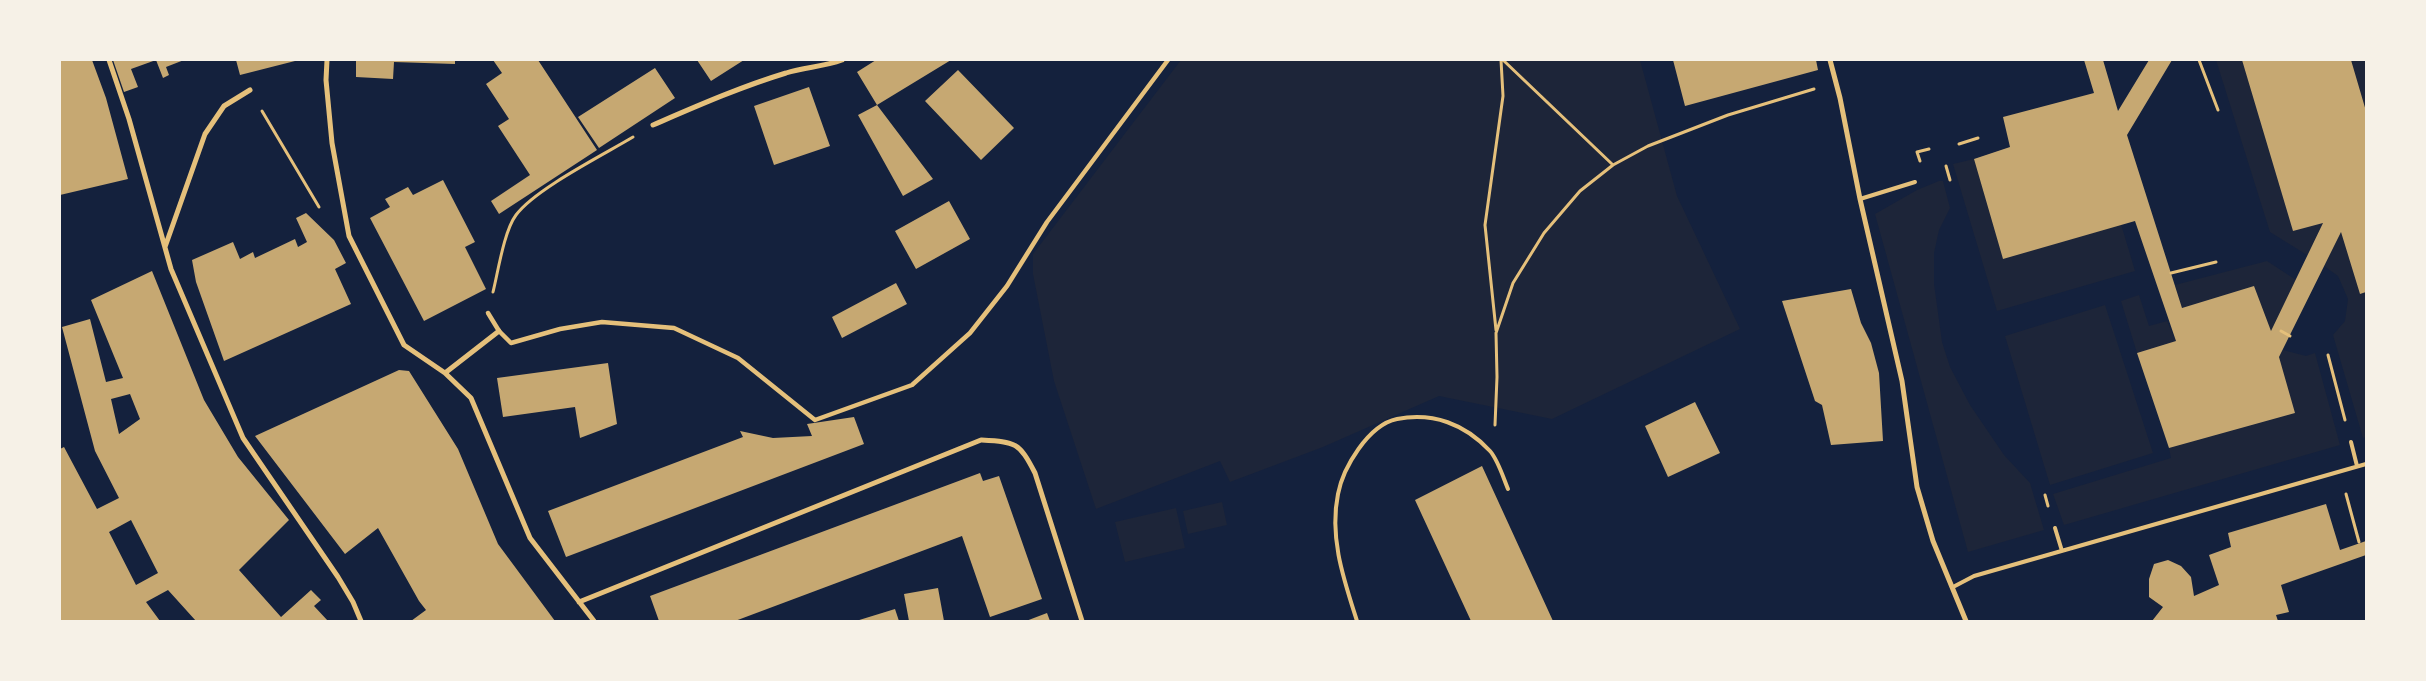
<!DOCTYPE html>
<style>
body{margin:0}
#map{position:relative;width:2426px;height:681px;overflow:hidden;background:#14213d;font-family:Helvetica,sans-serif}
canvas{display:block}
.frame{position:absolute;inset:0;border:61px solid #f6f1e7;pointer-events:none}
</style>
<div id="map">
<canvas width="2426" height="681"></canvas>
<div class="frame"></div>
</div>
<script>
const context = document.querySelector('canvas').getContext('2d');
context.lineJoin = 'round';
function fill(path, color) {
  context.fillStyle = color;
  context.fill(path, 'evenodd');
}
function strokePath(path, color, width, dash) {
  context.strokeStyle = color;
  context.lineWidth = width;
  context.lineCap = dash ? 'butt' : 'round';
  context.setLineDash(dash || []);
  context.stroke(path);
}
const green = new Path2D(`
 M1181,60H1640L1677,196L1740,329L1552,419L1439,396L1323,447L1230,482L1220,461L1096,509L1054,381L1033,274V254Z
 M2216,60H2242L2293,231L2323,223L2307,255L2270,232Z
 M2351,60H2366V111Z
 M1974,159L2003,259L2121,224L2135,271L1997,311L1953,164Z
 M1939,181H1943L1950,208L1939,230L1934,253V284L1942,342L1950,367L1970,405L2004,455L2030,483L2044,530L1968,552L1875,214L1917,190Z
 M2341,232L2360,294L2366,292V437L2363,438L2333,335L2345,321L2348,299L2338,276L2324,266Z
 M2267,261L2296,280L2271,331L2254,286L2182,308L2175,285Z
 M2139,295L2149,326L2167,321L2176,341L2137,353L2121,301Z
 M2105,305L2153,453L2050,485L2005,336Z
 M2283,350L2306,356L2315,353L2340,445L2064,525L2053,494L2171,458L2169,448L2295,413L2279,357Z
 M1222,502L1227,525L1188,534L1183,511Z
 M1176,508L1185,548L1125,562L1115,522Z`);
const building = new Path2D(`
 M60,60H92L106,98L128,179L60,195Z
 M113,60H156L131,69L138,87L124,92Z
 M156,60H184L166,67L169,75L163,78Z
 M236,60H295V61L240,75Z
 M356,60H455V64L394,62L393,79L356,77Z
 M493,60H538L597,150L499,214L491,201L530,175L498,126L509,119L486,84L502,73Z
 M697,60H744L711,81Z
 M876,60H951L877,105L857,72Z
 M1673,60H1816L1818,70L1685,106Z
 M2084,60H2103L2118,111L2149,60H2172L2127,135L2182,308L2254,286L2271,331L2323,223L2293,231L2242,60H2351L2366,111V292L2360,294L2341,232L2279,357L2295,413L2169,448L2137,353L2176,341L2135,221L2003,259L1974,159L2010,147L2003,117L2094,93Z
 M655,68L675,98L599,148L578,117Z
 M958,70L1014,128L981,160L925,101Z
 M809,87L830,146L774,165L754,106Z
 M877,105L933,179L903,196L858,115Z
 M443,180L475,242L465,247L486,289L424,321L370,218L390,207L385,199L408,187L413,195Z
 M949,201L970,239L916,269L895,231Z
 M306,213L334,240L346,263L335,269L351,304L224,361L196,282L192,260L233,242L240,259L253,252L255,258L295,239L298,247L307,242L296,218Z
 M152,271L204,400L238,457L289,520L239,570L281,617L311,590L321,600L314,606L328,621H196L168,590L146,602L160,621H60V449L64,447L97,509L119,498L95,451L62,327L90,319L106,382L123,378L91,300ZM130,394L140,419L119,434L111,399ZM131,520L158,573L136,585L109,532Z
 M896,283L907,304L842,338L832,317Z
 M1851,289L1861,323L1871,343L1879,373L1883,441L1831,445L1822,405L1815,401L1782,301Z
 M608,363L617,424L580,438L575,407L503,417L497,378Z
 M399,370L409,371L458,449L498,544L555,621H411L426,610L419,601L378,528L345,554L255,436Z
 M1695,402L1720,453L1668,477L1645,426Z
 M854,417L864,444L566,557L548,511L743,437L740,431L773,438L812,436L807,424Z
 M1482,466L1553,621H1471L1415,500Z
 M980,473L983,481L999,476L1042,599L990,617L962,536L735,621H659L650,596Z
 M2326,504L2340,550L2366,541V555L2281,585L2289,612L2276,615L2278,621H2152L2163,607L2149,597V579L2154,564L2168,560L2181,566L2191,577L2194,596L2219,585L2209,555L2231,547L2228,533Z
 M938,588L944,621H909L904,594Z
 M895,609L899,621H856Z
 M1047,613L1050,621H1026Z`);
const path = new Path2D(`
 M1503,60L1613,165
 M2199,60L2218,110
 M262,111L319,207
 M1959,144L1978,138
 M1920,161L1917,152L1929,149
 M1946,166L1950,180
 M2171,273L2216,262
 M493,292C498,272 504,231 516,215C535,189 603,155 633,137
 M1496,330L1485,225L1503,96L1501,60
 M2281,331L2290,336
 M2328,355L2345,420
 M1495,425L1497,377L1496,333L1513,283L1544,233L1580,191L1613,165L1648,146L1728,115L1814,89
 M2346,494L2359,542
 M2045,495L2048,506`);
const service = new Path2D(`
 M1860,199L1915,182
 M2351,442L2357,466
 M2055,528L2062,551
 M1953,587L1974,576L2366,464
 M1357,621C1344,580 1329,538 1338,494C1343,468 1368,425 1397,419C1433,412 1465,424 1490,451C1498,460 1503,477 1508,489`);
const pedestrian = new Path2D(`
 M488,313L499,331L511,343L560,329L602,322L674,328L738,358L815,420L912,385L970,333L1007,286L1047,222L1168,60`);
const minor = new Path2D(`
 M109,60L129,119L171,269L243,438L338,577L353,602L361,621
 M327,60L326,80L332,143L349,236L404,345L445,373
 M1830,60L1840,98L1860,199L1902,381L1917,487L1933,541L1966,621
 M653,125C697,106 740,87 786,73C804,67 823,67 842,60
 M165,247L205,134L224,106L250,90
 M499,331L445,373L471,398L530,538L594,621
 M579,602L981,440C1016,442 1019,442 1035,473L1082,621`);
fill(green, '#1d2539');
fill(building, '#c6a872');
strokePath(path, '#e5c07b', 3);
strokePath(service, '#e5c07b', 4);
strokePath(pedestrian, '#e5c07b', 4.5);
strokePath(minor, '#e5c07b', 5);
</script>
